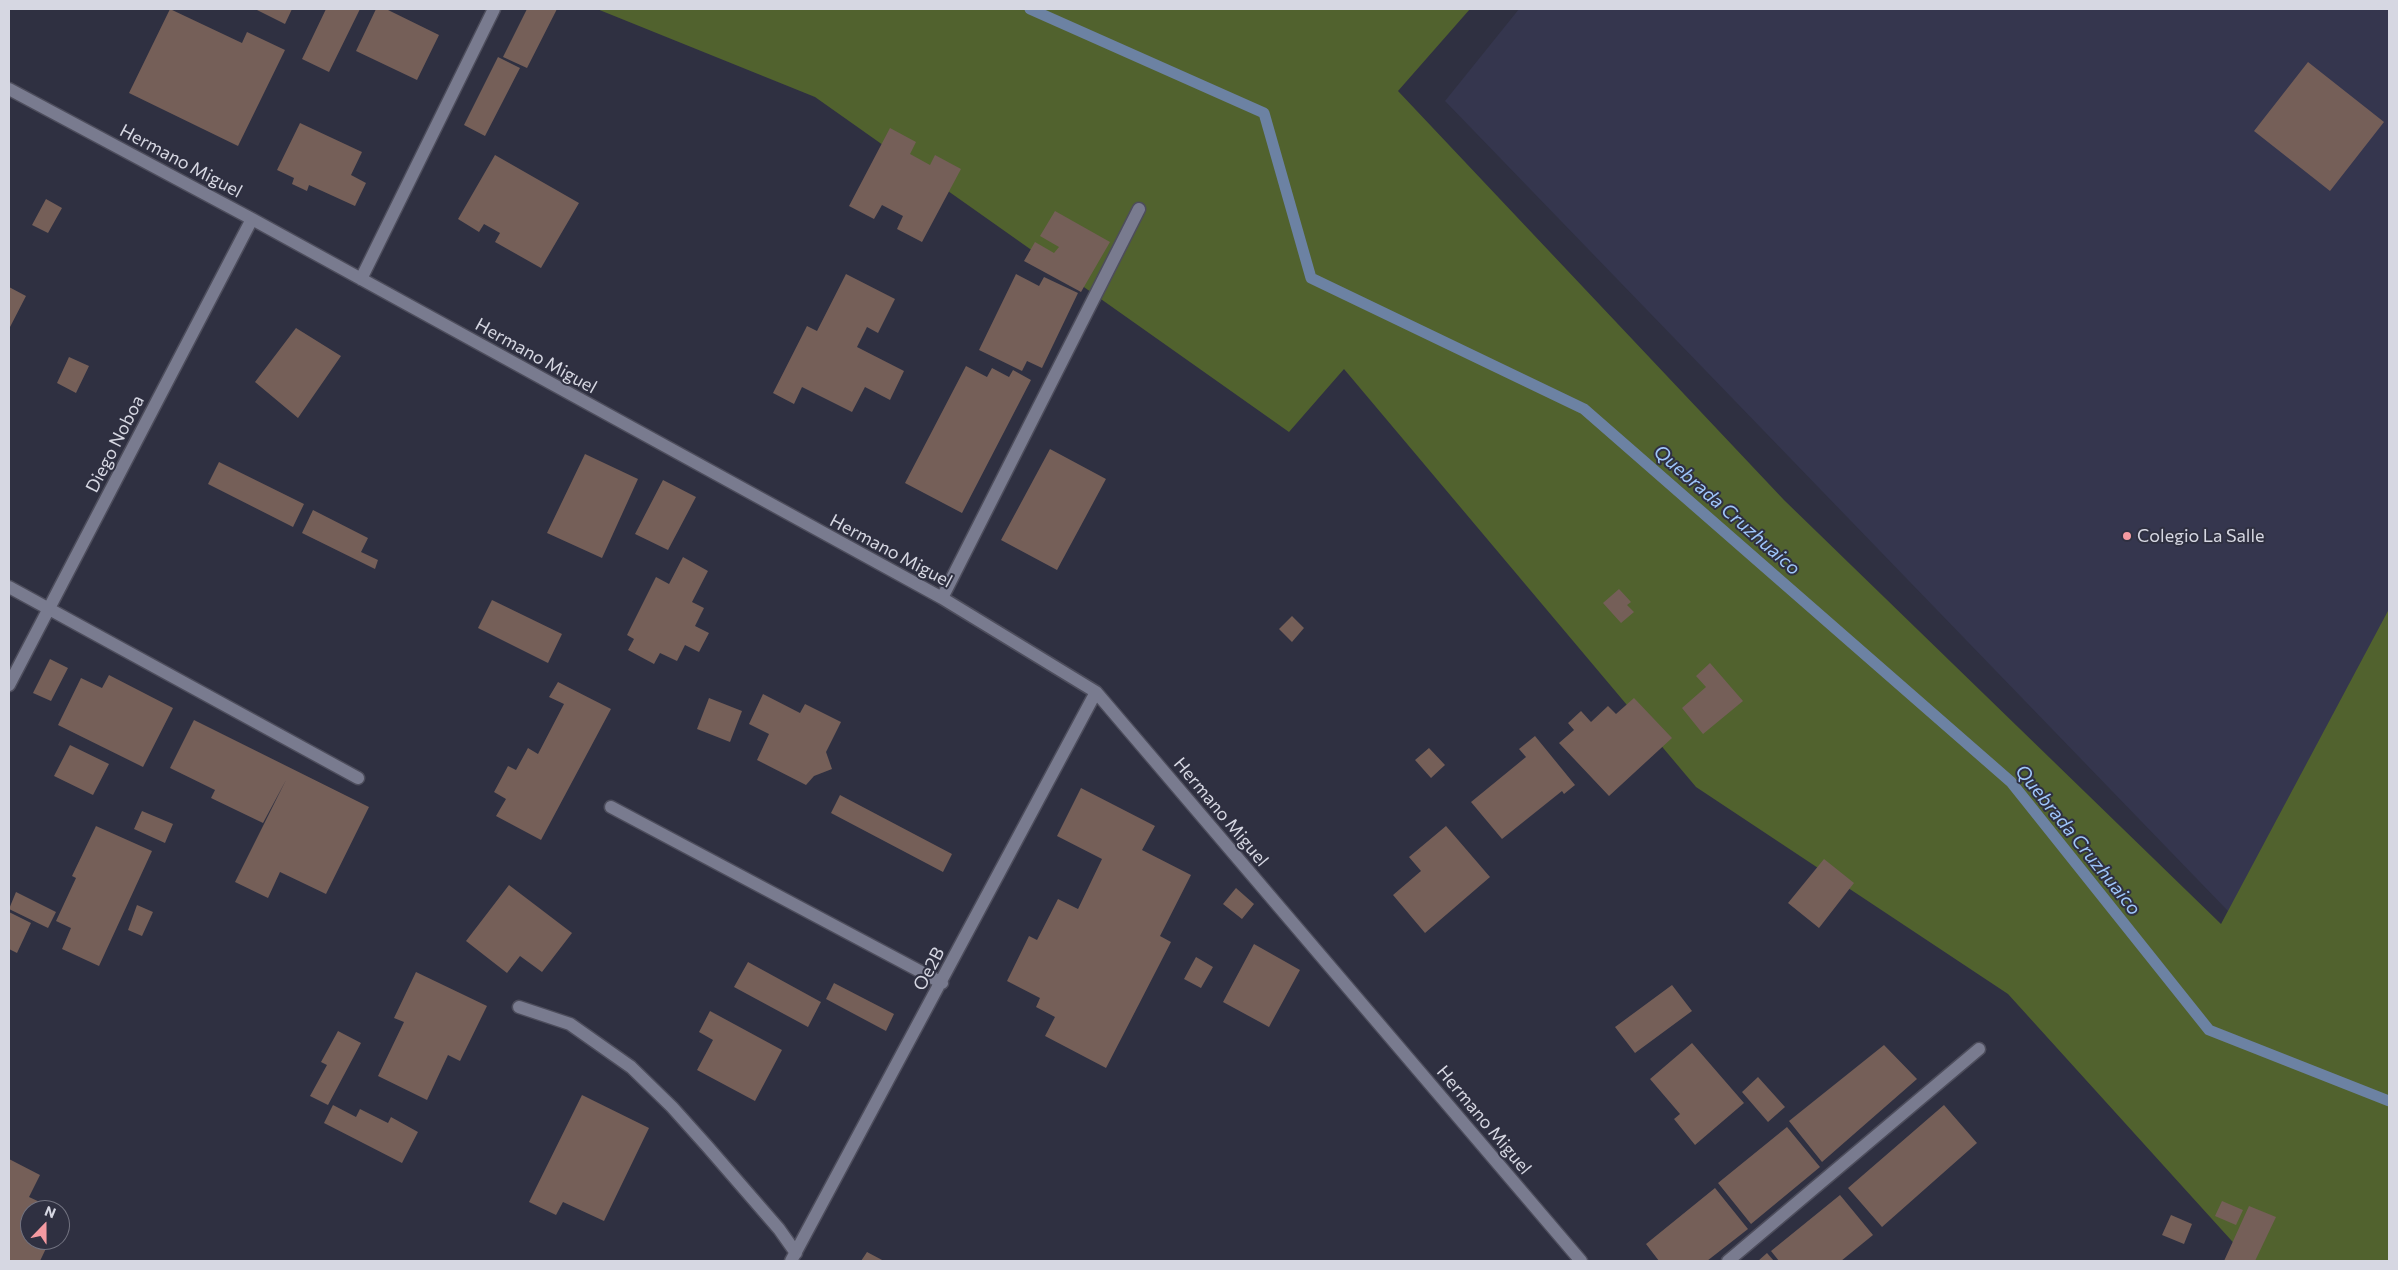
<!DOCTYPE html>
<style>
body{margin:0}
#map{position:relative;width:2398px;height:1270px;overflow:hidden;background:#2f3041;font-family:Commissioner,sans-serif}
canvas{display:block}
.frame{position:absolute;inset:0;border:10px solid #d6d7e2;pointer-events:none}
.north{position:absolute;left:20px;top:1200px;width:50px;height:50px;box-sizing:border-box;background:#2f3041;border:1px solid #727381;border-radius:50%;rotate:22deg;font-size:14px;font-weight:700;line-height:20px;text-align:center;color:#d6d7e2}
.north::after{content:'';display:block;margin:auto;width:18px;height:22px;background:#f49aa1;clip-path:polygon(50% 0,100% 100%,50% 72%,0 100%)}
</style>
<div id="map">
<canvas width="2398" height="1270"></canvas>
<div class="frame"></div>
<div class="north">N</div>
</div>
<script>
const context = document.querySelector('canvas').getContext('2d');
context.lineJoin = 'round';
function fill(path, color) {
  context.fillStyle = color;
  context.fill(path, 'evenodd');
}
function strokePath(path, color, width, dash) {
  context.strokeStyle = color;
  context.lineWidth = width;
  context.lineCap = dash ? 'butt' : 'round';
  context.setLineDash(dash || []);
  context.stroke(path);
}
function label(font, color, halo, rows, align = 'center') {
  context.font = font + ' Commissioner,sans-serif';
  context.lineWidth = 4;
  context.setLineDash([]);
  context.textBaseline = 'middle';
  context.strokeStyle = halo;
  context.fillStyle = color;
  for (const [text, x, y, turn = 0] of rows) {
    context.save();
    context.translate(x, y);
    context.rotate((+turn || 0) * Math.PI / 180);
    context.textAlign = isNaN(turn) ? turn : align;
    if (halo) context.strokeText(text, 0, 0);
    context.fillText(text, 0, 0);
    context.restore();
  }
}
const built = new Path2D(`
 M1519,9H2389V1014L2286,971L1445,101Z`);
const green = new Path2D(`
 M597,9H1470L1398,91L1784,500L2221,924L2389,609V1261H2250L2008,994L1696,787L1344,369L1289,432L815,97Z`);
const stream = new Path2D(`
 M1030,9L1264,113L1311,278L1584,409L2011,782L2209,1030L2389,1101`);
const building = new Path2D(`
 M170,9L242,43L247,32L285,50L238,146L129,93Z
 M255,9H292L285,24Z
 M326,9H360L329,72L302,59Z
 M376,9H386L439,35L417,80L356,51Z
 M527,9H557L527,68L503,57Z
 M498,57L520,68L485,136L464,125Z
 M2308,62L2384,122L2330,191L2254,131Z
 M300,123L362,152L351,175L366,183L355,206L309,185L307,191L292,184L294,178L277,170Z
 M890,128L916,142L910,154L930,165L935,155L961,169L922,242L897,229L903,216L882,205L874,219L849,206Z
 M495,155L579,203L541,268L495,242L500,233L484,224L479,232L458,219Z
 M46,199L62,208L48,233L32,225Z
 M1055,211L1110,242L1081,292L1024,261L1035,242L1054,253L1059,247L1040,236Z
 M846,274L895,299L878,333L867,327L857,347L904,371L890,400L865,387L852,412L802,387L794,404L773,393L807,326L817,331Z
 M1016,274L1039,286L1044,277L1078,293L1042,368L1027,361L1022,371L979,350Z
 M9,287L26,296L9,329Z
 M296,328L341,356L298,418L255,382Z
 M69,357L89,366L76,393L57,383Z
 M966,366L987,377L992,368L1009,377L1013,370L1031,380L962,513L905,483Z
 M1050,449L1106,479L1057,570L1001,540Z
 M585,454L638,479L602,558L547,533Z
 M219,462L304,504L293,527L208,484Z
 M663,480L696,497L668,550L635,534Z
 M313,510L368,538L361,552L378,560L375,569L302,533Z
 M683,557L708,571L692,602L704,608L695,626L709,633L699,652L685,645L677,661L660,653L654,664L628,650L634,639L627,635L656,577L669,584Z
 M1619,589L1631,602L1627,605L1634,612L1621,623L1603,603Z
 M492,600L562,634L548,663L478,628Z
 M1292,616L1304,628L1292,642L1279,629Z
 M50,659L68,668L51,701L33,693Z
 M1710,663L1743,701L1703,734L1682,708L1706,687L1696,676Z
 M109,675L173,708L143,767L58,725L81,678L102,688Z
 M558,682L611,709L541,840L496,816L506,799L494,792L508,766L516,770L528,748L538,754L564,704L549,697Z
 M763,694L800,713L805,704L841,722L826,752L832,769L814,776L806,785L757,760L769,734L749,724Z
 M709,698L742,711L730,742L697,729Z
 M1634,698L1672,738L1609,796L1559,743L1574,730L1568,723L1581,711L1591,722L1608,706L1616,714Z
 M194,720L369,807L326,894L280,872L268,898L235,882L286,780L263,823L211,798L215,790L170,768Z
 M1535,736L1575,785L1564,794L1562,791L1502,839L1471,802L1526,757L1519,749Z
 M70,745L109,764L93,795L54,776Z
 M1429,748L1445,765L1431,778L1415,760Z
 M1081,788L1155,826L1142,850L1191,875L1160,936L1171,942L1106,1068L1045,1036L1055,1017L1036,1007L1040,998L1007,981L1029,936L1037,940L1058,899L1078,909L1102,859L1057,836Z
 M840,795L952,854L943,872L831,813Z
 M142,811L173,824L165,843L134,829Z
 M96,826L152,851L99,966L62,949L71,928L56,921L76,878L72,876Z
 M1446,826L1490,877L1425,933L1393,895L1421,871L1409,857Z
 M1824,859L1854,883L1819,928L1788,903Z
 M509,885L572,933L542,972L520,956L507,973L466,941Z
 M1236,888L1254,904L1242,919L1223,904Z
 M16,892L56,912L48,928L9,909Z
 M137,905L153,912L142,936L128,930Z
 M9,912L31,923L17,953L9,949Z
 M1254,944L1300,970L1269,1027L1223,1002Z
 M1196,957L1213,967L1201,988L1184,979Z
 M748,962L821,1002L808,1027L734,987Z
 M416,972L487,1006L460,1061L448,1055L427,1100L378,1076L404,1022L394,1018Z
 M834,983L894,1014L886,1031L826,999Z
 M1672,985L1692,1011L1635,1053L1615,1027Z
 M710,1011L782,1050L755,1101L697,1070L713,1040L699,1032Z
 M338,1031L361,1043L328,1105L310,1096L327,1065L321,1062Z
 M1692,1043L1744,1103L1695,1145L1674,1119L1680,1114L1650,1079Z
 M1884,1045L1917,1079L1822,1162L1789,1121Z
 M1758,1077L1785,1107L1768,1122L1742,1092Z
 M582,1095L649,1128L604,1221L563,1202L556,1215L529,1202Z
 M333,1105L356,1117L360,1109L388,1123L391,1117L418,1132L402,1163L324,1123Z
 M1944,1105L1977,1143L1882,1227L1848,1188Z
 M1787,1127L1820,1167L1751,1224L1718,1183Z
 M9,1159L40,1175L29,1197L57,1210H30V1240H50L40,1261H9Z
 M1715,1188L1748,1229L1707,1261H1659L1646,1244Z
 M1840,1195L1873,1235L1841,1261H1779L1771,1251Z
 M2222,1201L2243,1210L2236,1225L2215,1216Z
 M2249,1206L2276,1217L2255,1261H2224Z
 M2171,1215L2192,1224L2184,1244L2162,1235Z
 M867,1252L884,1261H861Z
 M1767,1253L1774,1261H1758Z`);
const minor = new Path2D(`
 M9,89L252,219L942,598L1096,692L1581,1261
 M361,279L494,9
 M9,587L358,778
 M942,598L1139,209
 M9,685L252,219
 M611,807L942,983
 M519,1007L570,1024L631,1067L672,1107L707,1146L779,1229L796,1253
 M791,1261L1096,692
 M1728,1261L1979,1049`);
const markers = [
 [2127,536,5,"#f49aa1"]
];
const streetNames = [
 ["Hermano Miguel",181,161,28],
 ["Hermano Miguel",536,356,29],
 ["Diego Noboa",115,444,-63],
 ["Hermano Miguel",891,551,28],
 ["Hermano Miguel",1221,812,50],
 ["Oe2B",929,969,-62],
 ["Hermano Miguel",1484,1120,50]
];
const poiNames = [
 ["Colegio La Salle",2137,536]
];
const waterNames = [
 ["Quebrada Cruzhuaico",1727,510,41],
 ["Quebrada Cruzhuaico",2078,840,51]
];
fill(built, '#35364e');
fill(green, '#51622e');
strokePath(stream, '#6c82a3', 11);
fill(building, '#755f58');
strokePath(minor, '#4d4d5c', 15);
strokePath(minor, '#797b8f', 12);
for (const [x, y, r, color] of markers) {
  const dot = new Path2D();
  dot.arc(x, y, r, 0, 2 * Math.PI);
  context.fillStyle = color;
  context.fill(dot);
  strokePath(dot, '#2f3041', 2);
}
label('18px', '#d6d7e2', '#2f3041', streetNames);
label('18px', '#d6d7e2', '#2f3041', poiNames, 'left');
label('italic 19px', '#9ec5fa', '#2f3041', waterNames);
</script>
